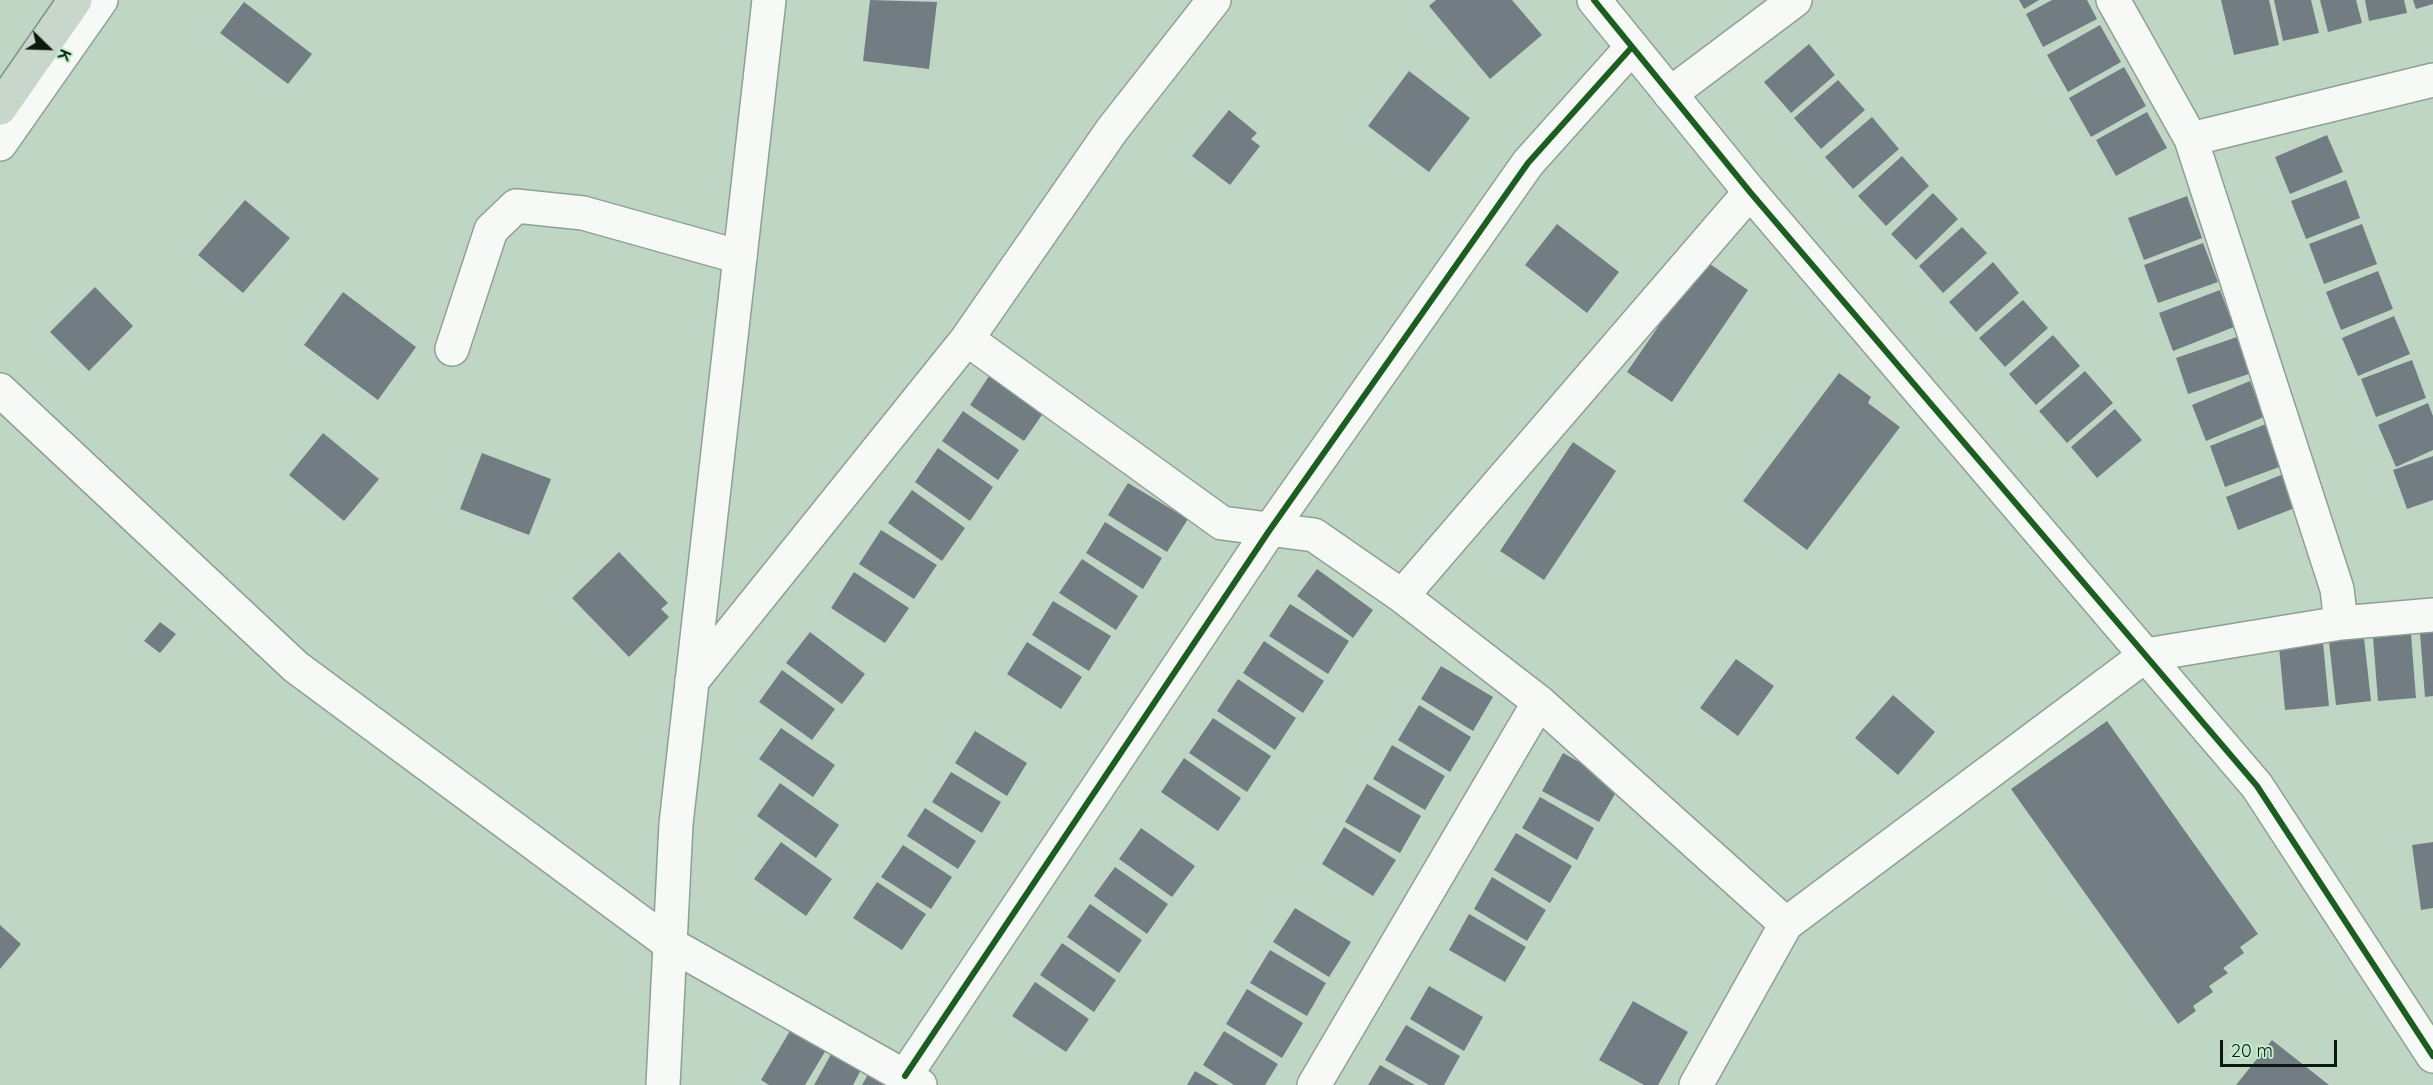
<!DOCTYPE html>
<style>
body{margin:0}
#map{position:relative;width:2433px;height:1085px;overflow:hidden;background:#c0d6c5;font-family:Quicksand,sans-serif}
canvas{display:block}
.north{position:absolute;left:18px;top:18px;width:60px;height:60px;-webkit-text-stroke:4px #c3edcd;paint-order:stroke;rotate:113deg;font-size:16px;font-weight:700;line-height:24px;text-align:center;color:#0b1a0f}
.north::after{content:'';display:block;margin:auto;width:21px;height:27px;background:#0b1a0f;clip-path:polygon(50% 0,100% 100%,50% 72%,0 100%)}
.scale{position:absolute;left:2220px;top:1040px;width:117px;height:27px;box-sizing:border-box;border:3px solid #0b1a0f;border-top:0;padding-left:8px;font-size:18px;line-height:21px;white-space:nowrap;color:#0b1a0f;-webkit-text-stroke:4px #c3edcd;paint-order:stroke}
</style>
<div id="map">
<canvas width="2433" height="1085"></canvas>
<div class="north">K</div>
<div class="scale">20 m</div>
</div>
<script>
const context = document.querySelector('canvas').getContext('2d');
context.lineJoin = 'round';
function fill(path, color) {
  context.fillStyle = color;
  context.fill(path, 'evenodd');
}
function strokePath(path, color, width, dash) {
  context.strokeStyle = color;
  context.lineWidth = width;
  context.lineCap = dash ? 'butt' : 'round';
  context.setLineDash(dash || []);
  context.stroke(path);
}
const building = new Path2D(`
 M870,0L937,2L929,69L863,61Z
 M1436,0H1512L1542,35L1490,79L1429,6Z
 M2019,0H2039L2024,9Z
 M2052,0H2087L2097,19L2043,47L2026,14Z
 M2221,0H2269L2279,45L2234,55Z
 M2274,0H2311L2319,33L2283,41Z
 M2320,0H2356L2362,23L2328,32Z
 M2365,0H2404L2407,13L2369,21Z
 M2413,0H2433V4L2416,9Z
 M244,2L312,54L288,84L220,33Z
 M2100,25L2121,62L2068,92L2047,55Z
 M1809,44L1835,75L1791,113L1764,82Z
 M2124,67L2146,106L2091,137L2069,98Z
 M1409,71L1470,118L1429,172L1368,126Z
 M1838,80L1865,110L1821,149L1794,118Z
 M1229,110L1257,133L1251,139L1260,146L1230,185L1192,156Z
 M2147,112L2167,148L2116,176L2096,140Z
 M1872,117L1899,149L1853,189L1825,157Z
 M2327,135L2343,172L2290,194L2275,157Z
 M1902,156L1929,186L1886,226L1858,196Z
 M2346,180L2360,218L2306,239L2291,201Z
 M1933,193L1958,219L1916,260L1891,234Z
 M2187,196L2202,238L2144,260L2128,218Z
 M245,200L290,238L243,293L198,255Z
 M1557,224L1619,272L1587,313L1525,265Z
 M2362,224L2377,264L2324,284L2309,244Z
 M1962,227L1987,253L1943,293L1919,266Z
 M2203,243L2218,282L2158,303L2144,265Z
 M1704,260L1748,290L1672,402L1627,372Z
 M1993,262L2019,293L1976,332L1949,302Z
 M2378,271L2393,309L2341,330L2326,292Z
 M95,287L133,326L89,371L50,332Z
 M2220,290L2234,327L2173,351L2159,313Z
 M343,292L416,347L378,400L304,345Z
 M2023,300L2048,328L2005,367L1979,338Z
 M2394,316L2410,354L2358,376L2342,338Z
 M2053,335L2080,366L2036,405L2009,374Z
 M2237,337L2249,374L2188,394L2176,358Z
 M2412,360L2426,398L2376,417L2361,379Z
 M2085,371L2113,403L2067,443L2039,411Z
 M991,373L1046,409L1024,441L970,405Z
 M1839,373L1871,397L1868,403L1900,427L1807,550L1743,501Z
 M2250,381L2264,417L2206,441L2192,405Z
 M2428,403L2433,416V450L2396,467L2378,425Z
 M2115,409L2142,440L2097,478L2071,447Z
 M963,411L1019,450L998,480L942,441Z
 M2266,424L2282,466L2225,487L2210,446Z
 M323,433L379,479L344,521L289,475Z
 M1573,442L1616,471L1544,580L1500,551Z
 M938,448L993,487L970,521L915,482Z
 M482,453L551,479L529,535L460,509Z
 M2433,456V500L2407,509L2393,470Z
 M2286,473L2300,506L2238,530L2226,497Z
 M1128,483L1188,519L1167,552L1108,515Z
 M912,490L965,528L942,561L888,523Z
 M1105,522L1162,558L1143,589L1086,553Z
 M881,530L937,565L914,599L859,564Z
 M619,552L668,603L661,609L669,617L629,657L572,598Z
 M1082,559L1138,596L1116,630L1059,593Z
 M1317,569L1373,610L1353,638L1297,596Z
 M854,572L909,608L885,643L831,608Z
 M1053,601L1111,636L1089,671L1032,635Z
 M1290,604L1349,641L1328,674L1269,636Z
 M160,622L176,634L160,653L144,641Z
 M810,632L865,674L842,704L786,663Z
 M2433,632V696L2425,697L2420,633Z
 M2411,634L2416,698L2378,701L2373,637Z
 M2364,638L2371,701L2336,705L2329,642Z
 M1264,641L1324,681L1303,713L1243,673Z
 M1027,642L1082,677L1061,709L1007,674Z
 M2323,642L2329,706L2285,710L2279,647Z
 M1736,659L1774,686L1738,736L1700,708Z
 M1441,666L1493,697L1473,731L1421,699Z
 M782,670L835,709L812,740L759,702Z
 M1238,679L1296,718L1275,750L1217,711Z
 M1893,695L1935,732L1898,775L1855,738Z
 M1419,705L1471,737L1450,772L1398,740Z
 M1213,718L1271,756L1247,792L1189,753Z
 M2107,721L2258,934L2240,947L2244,953L2223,968L2228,973L2209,986L2213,992L2193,1006L2196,1011L2178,1024L2011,789Z
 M781,728L835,765L813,797L759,759Z
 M975,731L1027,763L1007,796L955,763Z
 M1392,745L1445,776L1425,810L1373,779Z
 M1563,753L1620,785L1599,822L1542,791Z
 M1184,758L1241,798L1218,831L1161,792Z
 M951,772L1001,802L982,833L932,802Z
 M780,783L839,825L816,858L757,816Z
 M1367,784L1421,816L1400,853L1345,822Z
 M1540,797L1594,828L1577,860L1522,828Z
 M925,808L976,841L958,869L907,836Z
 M1344,827L1396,860L1373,896L1322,864Z
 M1141,828L1195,866L1172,897L1119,859Z
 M1516,833L1572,866L1550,903L1494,870Z
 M781,842L832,879L806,916L754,879Z
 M2433,842V908L2421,910L2412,845Z
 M903,845L952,877L931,909L881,877Z
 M1115,867L1168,904L1147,934L1094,896Z
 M1492,877L1546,910L1527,941L1474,909Z
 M877,882L926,914L902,950L853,918Z
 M1090,904L1142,940L1119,973L1067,937Z
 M1295,908L1351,942L1329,977L1273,942Z
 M1469,914L1526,947L1505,982L1449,950Z
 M0,925L21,944L0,969Z
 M1062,943L1116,980L1094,1012L1040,975Z
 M1270,950L1326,983L1307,1016L1250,983Z
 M1035,982L1089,1019L1066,1052L1012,1016Z
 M1429,986L1483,1017L1464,1051L1410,1019Z
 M1247,989L1303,1023L1282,1058L1226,1024Z
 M1633,1001L1688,1032L1658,1085H1644L1599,1060Z
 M794,1024L829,1045L805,1085H769L761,1080Z
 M1406,1025L1460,1056L1444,1085H1429L1385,1060Z
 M1224,1031L1278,1064L1265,1085H1234L1203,1065Z
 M2272,1040L2329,1085H2236Z
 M835,1047L864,1064L853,1085H814Z
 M1380,1065L1415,1085H1368Z
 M871,1069L899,1085H862Z
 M1195,1071L1219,1085H1187Z`);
const minor = new Path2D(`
 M2113,0L2191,139L2337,589L2341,623
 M1670,94L1795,0
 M2191,139L2433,80
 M0,144L101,0
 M967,339L1222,523L1314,535L1402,596L1539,702L1786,924
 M452,349L491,230L516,206L583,213L740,257
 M0,390L296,667L670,944L920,1085
 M1402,596L1750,192
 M692,681L967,339L1112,130L1214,0
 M905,1076L1269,531L1528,163L1632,47
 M1314,1085L1539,702
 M1696,1085L1786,924L2146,655L2341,623L2433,615`);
const tertiary = new Path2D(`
 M1594,0L1750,192L2257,786L2433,1056
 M663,1085L676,824L769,0`);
const trunk = new Path2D(`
 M0,108L75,0`);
const cycleway = new Path2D(`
 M1594,0L1750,192L2257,786L2433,1056
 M905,1076L1269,531L1528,163L1632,47`);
fill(building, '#717d82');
strokePath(minor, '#8ea093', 36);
strokePath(tertiary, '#8ea093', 36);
strokePath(trunk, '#799181', 36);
strokePath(minor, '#f6f9f6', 33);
strokePath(tertiary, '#f6f9f6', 33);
strokePath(trunk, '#c8d6cc', 33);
strokePath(cycleway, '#1b5e20', 6);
</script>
